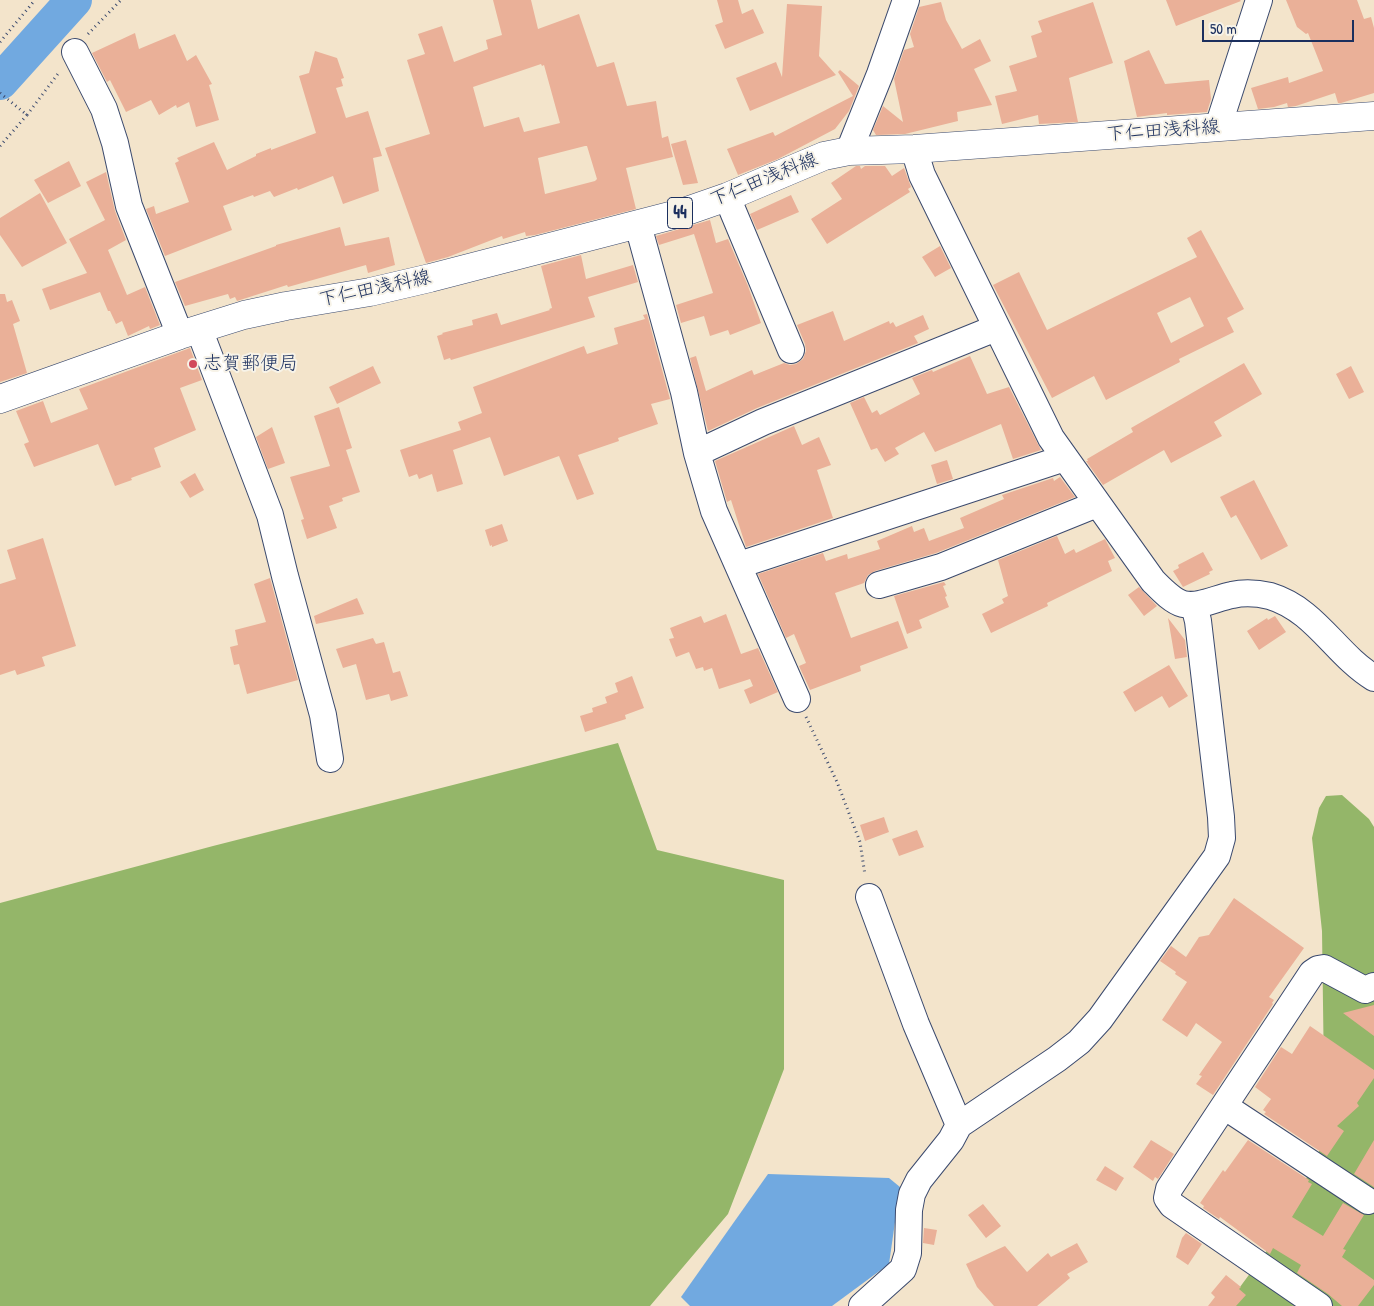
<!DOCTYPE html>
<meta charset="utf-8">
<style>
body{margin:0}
#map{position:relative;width:1374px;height:1306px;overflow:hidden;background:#f3e4cb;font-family:"Patrick Hand",sans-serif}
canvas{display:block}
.scale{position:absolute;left:1202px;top:20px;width:152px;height:22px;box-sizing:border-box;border:2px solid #1b2f5e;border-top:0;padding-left:6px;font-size:15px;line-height:18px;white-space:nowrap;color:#1b2f5e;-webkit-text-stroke:4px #f7f3e8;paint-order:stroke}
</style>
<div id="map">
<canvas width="1374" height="1306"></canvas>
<div class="scale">50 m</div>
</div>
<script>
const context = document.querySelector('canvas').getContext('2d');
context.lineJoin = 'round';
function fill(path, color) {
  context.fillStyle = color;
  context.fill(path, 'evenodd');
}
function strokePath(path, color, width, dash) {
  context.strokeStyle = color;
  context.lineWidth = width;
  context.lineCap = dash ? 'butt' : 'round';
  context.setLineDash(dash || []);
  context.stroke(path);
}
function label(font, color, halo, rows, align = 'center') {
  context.font = font + ' "Patrick Hand","Klee One",sans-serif';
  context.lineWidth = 4;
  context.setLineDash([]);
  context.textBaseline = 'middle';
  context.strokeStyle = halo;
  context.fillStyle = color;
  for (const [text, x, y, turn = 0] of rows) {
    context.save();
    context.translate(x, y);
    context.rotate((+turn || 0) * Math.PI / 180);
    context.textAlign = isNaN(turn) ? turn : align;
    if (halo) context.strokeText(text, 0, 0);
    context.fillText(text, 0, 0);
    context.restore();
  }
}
const forest = new Path2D(`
 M618,743L657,850L784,880V1069L728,1214L650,1306H0V903L213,846Z
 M1342,795L1369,819L1374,827V1306H1226L1282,1230L1320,1149L1324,1077L1322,931L1312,838L1319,808L1326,796Z`);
const water = new Path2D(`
 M768,1174L889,1178L900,1187L889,1264L832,1306H690L681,1297Z`);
const river = new Path2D(`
 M0,82L74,0`);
const building = new Path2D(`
 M493,0H531L538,29L579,14L597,67L614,62L627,106L656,101L662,138L668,136L673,157L626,168L636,209L535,235L526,236L525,232L503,239L502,236L448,257L426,263L385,148L430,134L407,60L425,54L418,34L442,26L454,62L488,49L486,40L502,35ZM541,64L542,66L544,65L560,123L524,132L519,117L484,127L473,87ZM585,146H587L597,179L595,181L545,194L538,158Z
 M717,0H738L742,14L753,9L764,33L725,49L715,25L723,22Z
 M1166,0H1240L1241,1L1176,26Z
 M1286,0H1357L1364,19L1371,17L1374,28V93L1341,103H1338L1335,93L1296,106L1288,107L1287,103L1274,107L1258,109L1251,88L1288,77L1289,83L1323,71L1308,33L1306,34L1297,27Z
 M941,2L946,20L962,49L980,39L991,61L974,69L992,105L957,112L958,121L905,134L876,135L873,130L883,106L903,122L894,79L904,50L914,47L910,34L919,7Z
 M1093,2L1113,63L1069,78L1078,122L1039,124L1038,115L1002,124L995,96L1017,91L1009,66L1037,57L1031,36L1042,32L1038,21Z
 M787,4L822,6L819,56L836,75L750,111L736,78L776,62L782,77Z
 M135,33L139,49L175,34L187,61L196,55L212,84L209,85L219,120L196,127L189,102L177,108L176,105L159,115L151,100L126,112L110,80L107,82L92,53Z
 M1149,50L1165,84L1209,80L1211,99L1207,112L1167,115V113L1137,117L1124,61Z
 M315,51L337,58L344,78L341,79L343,86L336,88L346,118L368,111L382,156L373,158L379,191L343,204L333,176L298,190L297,188L274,197L270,191L254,197L253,195L223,206L232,230L165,256L146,209L154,206L156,214L189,202L175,163L179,161L177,158L214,142L227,170L256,156V154L271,148V150L316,133L299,76L309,73Z
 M840,70L859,86L849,111L835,129L778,159L738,175L727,149L773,132L775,136L853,96L838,72Z
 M686,140L698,183L683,185L671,144Z
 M69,161L81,186L48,203L34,180Z
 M856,166H860L861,169L865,166H885L892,176L904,168L911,187L908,189L910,192L827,244L811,219L842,199L831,183Z
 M106,172L115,211L126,240L108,250L127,295L145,287L160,325L150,329L149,326L128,336L122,321L116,324L110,311H108L100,292L50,310L42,289L87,273L69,239L105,220L86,182Z
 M40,193L67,243L22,267L0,235V218Z
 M791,195L799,212L757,230L750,214Z
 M710,220L716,243L728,239L748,286L761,323L730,335L728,330L710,336L704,316L681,323L676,305L713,293L694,234L659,245L656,236Z
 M340,227L345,246L389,237L395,265L368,273L366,265L288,287L287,285L237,301L235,297L230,299L228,294L185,306L175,282L276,246V245Z
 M1201,230L1244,309L1227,318L1234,332L1179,359L1180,362L1106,400L1094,376L1052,398L993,285L1019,272L1047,330L1197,257L1187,238ZM1190,297L1204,326L1171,343L1157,313Z
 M940,246L951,268L935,277L922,257Z
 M581,255L586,279L633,265L638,282L588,297L595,317L451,360L450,358L444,360L437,336L443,334L442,333L473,325L472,320L497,313L501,325L550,310L549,309L552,308L541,266Z
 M0,294H5L7,302L12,300L20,321L13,324L27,373L0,382Z
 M833,311L844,341L889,321L890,324L893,322L896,327L923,315L929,329L914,336L918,343L757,408L708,431L690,358L696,356L706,391L752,370L754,375L784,363L790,365L796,364L803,359L806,351L805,344L797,325Z
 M647,314L670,399L651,404L658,424L618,438L619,441L578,455L594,494L577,500L559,456L504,476L490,437L453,450L463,484L437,492L432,474L419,479L417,474L409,477L400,450L461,430L458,422L482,413L473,387L584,346L587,354L618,344L614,328L645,319L643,315Z
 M190,348L202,380L180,388L196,430L154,448L161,467L131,478L132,480L115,486L98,444L34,467L24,444L29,442L16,411L43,401L51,423L88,409L79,389Z
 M970,356L987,394L1009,387L1041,450L1013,459L1001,424L935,452L924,432L895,448L899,454L885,462L877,448L871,450L850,403L864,397L872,413L877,410L880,415L920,394L912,378L932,370L933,372Z
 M1244,363L1262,394L1214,422L1222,436L1171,463L1164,450L1103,485L1086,461H1088L1087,459L1133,432L1131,428Z
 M373,366L381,383L337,404L329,387Z
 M1351,366L1364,392L1349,399L1336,374Z
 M339,407L352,448L346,450L360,492L342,498L343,501L329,506L337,528L307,539L301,520L304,519L290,477L330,466L314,416Z
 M794,426L802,445L819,437L831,465L817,470L833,518L746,547L731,500L727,502L715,461Z
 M272,427L285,463L268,469L256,437Z
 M947,460L953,479L937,484L931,465Z
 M195,473L204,490L190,498L180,482Z
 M1060,477L1075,497L936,553L875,571L868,575L864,583L835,593L851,638L898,621L908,648L860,666L861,671L810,690L799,666L806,663L794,634L786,638L758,574L823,553L826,561L847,554L848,559L880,549L877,541L912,526L914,532L924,528L929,541L964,528L960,518L1004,499L1002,495L1053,478L1054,481Z
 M1254,480L1288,546L1261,560L1236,515L1231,518L1220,497Z
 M502,524L508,541L492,547V545L490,546L485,530Z
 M1057,536L1065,554L1074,549L1076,553L1105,539L1115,558L1108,561L1112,571L1047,603L1048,606L991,633L982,614L1004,603L1002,599L1008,596L998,560Z
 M43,538L76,646L42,657L45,666L17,675L15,670L0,675V584L16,579L7,550Z
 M1203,552L1213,570L1209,572L1210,574L1183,587L1173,571L1179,568L1178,565Z
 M270,578L298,680L247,694L239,664L234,665L230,647L238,645L235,630L266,622L254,584Z
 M944,582L946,585L943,586L947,596L945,597L949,607L919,620L922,628L907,634L894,596Z
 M1139,587L1157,606L1144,616L1128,595Z
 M357,598L364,614L316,624L314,616Z
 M726,614L741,654L758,648L778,692L750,704L744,690L753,686L750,679L719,689L712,668L704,671L703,667L696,669L689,652L676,657L669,639L674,638L670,628L701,616L704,623Z
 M1275,616L1286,632L1259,650L1247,631L1267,618L1268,620Z
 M1168,618L1185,640L1187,657L1175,659Z
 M373,638L376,644L384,642L393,673L400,671L408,696L391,701L389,694L366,700L356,664L343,668L336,649Z
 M1169,665L1188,696L1169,708L1162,696L1135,712L1123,692Z
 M632,676L644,708L625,715L626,719L585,732L580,716L593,712L592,708L607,703L605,697L618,692L615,683Z
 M884,817L889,832L865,841L860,825Z
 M917,830L924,847L899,856L892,839Z
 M1234,898L1304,948L1269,997L1274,1000L1272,1003L1273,1004L1213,1095L1196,1084L1202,1076L1199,1075L1222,1042L1196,1023L1187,1037L1162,1020L1187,982L1175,974L1176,972L1160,961L1171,946L1186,957L1199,937L1209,935Z
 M1374,1005V1036L1343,1013Z
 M1310,1026L1374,1070V1078L1357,1103L1359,1106L1337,1126L1344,1131L1327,1156L1264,1114L1266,1112L1263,1110L1271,1099L1255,1087L1281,1047L1292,1054Z
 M1151,1140L1174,1154L1158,1179L1155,1177L1153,1181L1133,1167Z
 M1248,1140L1309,1180L1308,1182L1312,1184L1292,1217L1323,1236L1343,1203L1364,1215L1343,1249L1346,1250L1342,1257L1374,1280V1285L1358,1306H1342L1328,1294L1297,1273L1301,1265L1273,1248L1270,1254L1220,1217L1219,1219L1203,1208L1204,1206L1200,1203L1223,1170L1225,1172Z
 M1374,1140V1187L1354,1174Z
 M1105,1166L1124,1178L1116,1191L1096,1180Z
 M983,1204L1001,1226L986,1238L968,1215Z
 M924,1228L937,1230L934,1245L923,1243Z
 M1186,1233L1202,1244L1188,1265L1176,1257L1182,1238Z
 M1077,1243L1088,1262L1067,1274L1070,1278L1037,1306H994L977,1287L966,1264L1005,1246L1027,1272L1048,1253L1051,1257Z
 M1226,1275L1241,1287L1239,1289L1246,1295L1236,1306H1208L1215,1297L1211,1293Z`);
const path = new Path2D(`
 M88,34L121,0
 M0,42L35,0
 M0,93L27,115L60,71
 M0,146L27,115
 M806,717L837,782L860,842L865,875`);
const minor = new Path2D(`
 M75,52L104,109L115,143L129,206L180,335
 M1218,127L1259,0
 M914,149L922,175L1051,438L1153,581C1161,589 1172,601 1183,604C1199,608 1216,598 1232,595C1245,592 1257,593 1270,596C1316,610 1335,654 1374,678
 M849,151L880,74L906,0
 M727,197L791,350
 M638,225L684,392L697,453L714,511L797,699
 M199,329L270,515L285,576L323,715L330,759
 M697,453L763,422L996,328
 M739,565L1065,458
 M879,585L941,567L1097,504
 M869,897L916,1024L959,1125
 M1224,1106L1368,1201
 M862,1306L903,1269L908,1253L909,1210L912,1194L919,1180L951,1140L959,1125L1057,1059L1079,1042L1100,1019L1217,856L1222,838L1221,817L1198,621L1194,605
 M1319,1306L1172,1205L1167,1198L1169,1189L1312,973L1318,969L1324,968L1365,990L1374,986`);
const major = new Path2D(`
 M0,399L180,335L244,315L286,306L370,292L430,278L681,213L727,197L824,156L849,151L914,149L1374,116`);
const markers = [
 [193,364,5,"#d1495b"]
];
const shields = [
 [680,213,25]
];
const shieldNames = [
 ["44",680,213]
];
const streetNames = [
 ["下仁田浅科線",1163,131,-4],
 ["下仁田浅科線",764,180,-22],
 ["下仁田浅科線",375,289,-12]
];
const poiNames = [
 ["志賀郵便局",203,364]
];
fill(forest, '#94b669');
fill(water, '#71a9e0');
strokePath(river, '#71a9e0', 36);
fill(building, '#eab098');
strokePath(minor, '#3b4a6e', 28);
strokePath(major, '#3b4a6e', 29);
strokePath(path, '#3b4a6e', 3, [1, 4]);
strokePath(minor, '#fff', 26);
strokePath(major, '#fff', 28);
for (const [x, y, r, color] of markers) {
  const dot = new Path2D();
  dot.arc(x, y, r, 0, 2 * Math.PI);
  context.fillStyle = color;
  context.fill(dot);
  strokePath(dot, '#f7f3e8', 2);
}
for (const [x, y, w] of shields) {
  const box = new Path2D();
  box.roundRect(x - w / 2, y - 15.5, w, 31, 4);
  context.fillStyle = '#f7f3e8';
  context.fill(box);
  strokePath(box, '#1b2f5e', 1);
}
label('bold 18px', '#1b2f5e', null, shieldNames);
label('19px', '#1b2f5e', '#f7f3e8', streetNames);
label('19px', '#1b2f5e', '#f7f3e8', poiNames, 'left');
</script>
